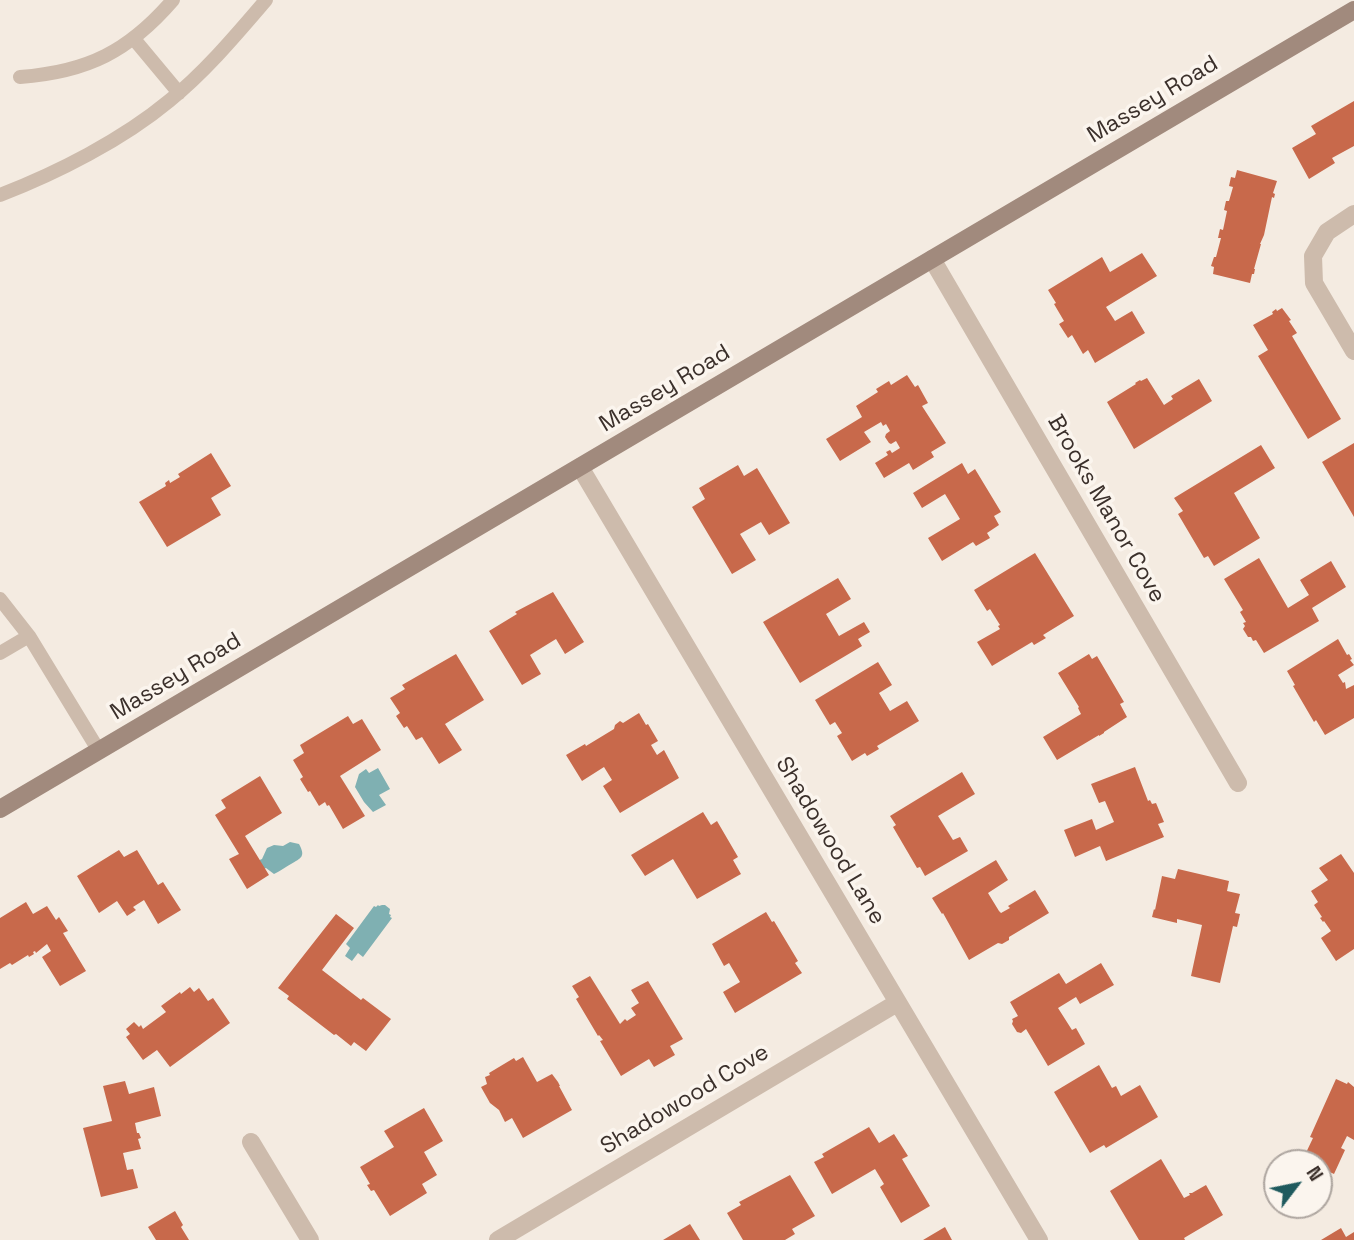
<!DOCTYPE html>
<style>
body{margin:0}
#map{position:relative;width:1354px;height:1240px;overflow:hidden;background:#f4ebe1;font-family:"Space Grotesk",sans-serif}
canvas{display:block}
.north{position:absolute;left:1263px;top:1149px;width:70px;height:70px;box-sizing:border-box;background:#fbf5ee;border:2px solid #aea6a0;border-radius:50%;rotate:58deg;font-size:19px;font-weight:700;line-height:28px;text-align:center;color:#3b302b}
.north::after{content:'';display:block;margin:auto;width:24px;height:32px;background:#1f5a5e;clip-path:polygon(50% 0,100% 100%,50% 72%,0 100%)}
</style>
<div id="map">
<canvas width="1354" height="1240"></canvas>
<div class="north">N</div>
</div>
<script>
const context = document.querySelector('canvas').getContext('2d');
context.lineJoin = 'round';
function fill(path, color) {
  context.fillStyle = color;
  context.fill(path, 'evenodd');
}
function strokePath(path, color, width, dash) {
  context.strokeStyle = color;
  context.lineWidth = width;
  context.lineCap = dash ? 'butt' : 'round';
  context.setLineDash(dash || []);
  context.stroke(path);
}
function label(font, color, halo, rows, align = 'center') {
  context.font = font + ' "Space Grotesk",sans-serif';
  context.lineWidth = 7;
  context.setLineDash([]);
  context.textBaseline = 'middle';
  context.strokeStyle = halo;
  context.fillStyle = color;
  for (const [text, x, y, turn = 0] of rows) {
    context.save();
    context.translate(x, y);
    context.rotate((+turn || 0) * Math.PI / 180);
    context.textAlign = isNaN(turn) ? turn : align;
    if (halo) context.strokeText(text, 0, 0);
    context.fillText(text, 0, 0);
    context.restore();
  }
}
const water = new Path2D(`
 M378,768L390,789L379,795L386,805L373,812L364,802L355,787L359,774L366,769L369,773Z
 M290,842L299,844C306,857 301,858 291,864C285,867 281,871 274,874L266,868L260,871L255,862L262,859L267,848L274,845L283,846Z
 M378,905L379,906L382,905H385L390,909L389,914L391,915L390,917L392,918L363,957L358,953L352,961L345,956L350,948L346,944L374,906L376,907Z`);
const building = new Path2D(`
 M1354,101V146L1332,158L1335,163L1309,179L1292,148L1316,134L1311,126Z
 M1237,170L1277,181L1273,193L1275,194L1274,198L1272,197L1264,235L1260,244H1261L1254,269H1255L1254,274H1252L1250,283L1213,274L1214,267L1211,266L1214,257H1216L1221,238H1218L1220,229L1223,230L1227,211L1224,210L1226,201H1229L1233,187L1229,186L1231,177L1235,178Z
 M1142,253L1157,276L1106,307L1115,321L1132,311L1145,333L1095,363L1088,350L1083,354L1072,335L1068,338L1059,324L1064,321L1054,304L1056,303L1048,290L1102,257L1110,272Z
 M1282,308L1291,320L1289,321L1297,333L1292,336L1341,419L1308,439L1258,356L1268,350L1253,325L1273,314L1272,312L1276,309L1277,311Z
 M907,375L915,387L918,385L928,403L922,406L946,443L931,452L934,457L913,470L909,463L884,478L875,463L888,455L886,452L890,450L892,453L900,448L896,441L891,444L889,443L885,437L886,434L890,431L886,424L883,426L881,422L864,432L871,442L840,461L826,439L862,417L856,406L878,392L876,389L889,381L891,385Z
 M1147,378L1164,405L1173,399L1171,396L1199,379L1212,401L1134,449L1107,402L1136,384L1135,383L1140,380L1141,381Z
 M1354,443V517L1322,462Z
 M1261,445L1275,468L1234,493L1260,538L1214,566L1208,556L1204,558L1178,514L1183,511L1174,498Z
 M211,453L231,486L211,498L221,515L167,547L139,502L166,486L165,483L169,480L170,483L180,477L178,474Z
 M962,463L968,474L975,469L1001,512L994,516L999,525L987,533L990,538L976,546L973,542L942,561L928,538L960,519L945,494L922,508L913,493Z
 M738,465L744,476L757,468L790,523L769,535L761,522L740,534L756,560L732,574L692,507L705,499L699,488Z
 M1035,553L1074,616L1043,635L1046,638L1034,645L1032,642L992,666L977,642L1000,629L998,626L1000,625L990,609L987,611L974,590Z
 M1259,558L1288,608L1309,595L1300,580L1331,561L1346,587L1312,608L1319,621L1264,653L1256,640L1253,641L1251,637H1248L1243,629L1245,626L1243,623L1246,622L1240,612L1243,610L1224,579Z
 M838,578L851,599L826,614L839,636L864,622L870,632L858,639L862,646L800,683L763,622Z
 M553,592L584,642L565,654L556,639L530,655L541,674L522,685L489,631L517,614L515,612Z
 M1338,639L1347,655L1349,654L1352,659L1350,660L1354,665L1338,675L1343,683L1345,682L1346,689L1354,685V718L1325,735L1316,720L1314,722L1293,686L1295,685L1287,671Z
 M456,654L484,700L445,724L462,750L439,764L422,737L416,740L407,726L404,728L396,716L400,713L390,698L405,689L402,685Z
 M1089,654L1092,659L1097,656L1124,702L1120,704L1127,717L1104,732V733L1099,736V735L1057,760L1043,737L1081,714L1078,708L1079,707L1058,673Z
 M878,662L892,685L879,693L890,711L907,701L919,721L877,746L879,749L867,756L865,753L852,761L837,736L842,733L835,722L830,725L815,700Z
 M639,713L646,725L648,724L658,741L651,745L657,755L664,750L679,778L620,813L603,786L612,780L604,767L582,781L566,755L585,744L586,746L614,729L615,725L620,721L623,723Z
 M348,716L353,724L362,719L381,750L340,776L365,816L343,829L329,805L327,806L325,802L319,806L310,791L308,792L300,779L303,777L293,760L304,753L300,745Z
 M1135,767L1148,801L1150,800L1152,804L1156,803L1164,822L1158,824L1164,837L1106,861L1100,846L1075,857L1064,830L1092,819L1096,830L1114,822L1105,801L1099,803L1091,784Z
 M962,772L975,794L938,816L953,840L960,837L968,851L925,876L920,867L917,868L893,827L896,825L890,816Z
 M260,776L282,813L245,836L269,875L247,889L229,859L239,854L215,815L226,808L221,800Z
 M703,812L711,825L717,821L738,857L733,860L741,874L697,899L673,859L645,876L631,855Z
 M119,850L124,857L137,850L158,885L163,882L181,910L158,924L144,900L133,907L136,910L127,916L117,901L99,913L77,876Z
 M1341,854L1354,873V949L1336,961L1321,938L1331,931L1324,921L1323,922L1320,918L1322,917L1314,905L1318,902L1311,891L1328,880L1319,868Z
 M996,860L1008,880L988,893L999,911L1001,913L1010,908L1008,906L1035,890L1049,913L1009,937V940L1002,944L998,943L969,960L943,913L942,914L932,898Z
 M1178,869L1229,881L1227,891L1240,894L1235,913L1240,914L1237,927L1233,926L1220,983L1191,976L1202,925L1177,919V923L1152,917L1154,909L1155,910L1162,876L1175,879Z
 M26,902L33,914L47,906L56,920L59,917L68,931L63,933L86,971L60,986L42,957L51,951L47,944L36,953L35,951L33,952L34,954L29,957L28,955L12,965L10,963L0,969V918Z
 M766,912L772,922L774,921L798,961L795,963L802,973L735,1013L723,992L740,982L729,963L724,966L712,944Z
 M336,914L354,928L322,970L361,1000L363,998L391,1019L366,1051L354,1042L351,1046L336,1034L334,1035L287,999L289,996L278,988Z
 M1101,963L1114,985L1080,1004L1076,997L1058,1008L1072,1030L1076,1028L1085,1044L1048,1066L1026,1029L1021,1033L1017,1032L1012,1024L1013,1021L1012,1019L1018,1016L1010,1002L1059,973L1066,984Z
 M590,976L620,1024L625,1019L627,1021L636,1015L631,1008L639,1003L631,990L648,981L683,1039L670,1046L675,1055L654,1067L649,1059L621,1076L600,1041L603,1040L599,1035L598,1036L576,999L579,997L572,986Z
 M190,987L194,992L199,988L208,1001L213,998L230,1023L170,1067L157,1050L143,1060L126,1037L130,1034L126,1029L134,1022L139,1027L141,1025L143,1029L166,1012L161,1006L180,992L181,994Z
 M523,1057L537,1082L552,1074L558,1082L560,1086H559L572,1110L523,1138L512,1118L505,1122L499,1110L490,1103L481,1087L487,1084L485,1077L490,1075L489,1073L514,1058L516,1061Z
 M1099,1065L1112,1088L1116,1086L1121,1096L1140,1085L1158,1117L1106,1148L1104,1145L1090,1153L1054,1092Z
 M1336,1079L1347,1084L1348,1082L1354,1087V1140L1347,1136L1341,1148L1345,1150L1334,1174L1319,1167V1163H1311L1303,1159L1313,1138L1310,1137Z
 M125,1081L129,1094L154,1087L161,1116L135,1123L137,1133H139L141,1138L138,1139L141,1149L123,1153L127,1170L133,1169L138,1188L101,1197L83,1128L112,1121L103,1086Z
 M424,1108L443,1141L424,1152L437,1175L422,1184L427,1193L390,1216L374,1190L371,1191L367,1185L370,1184L360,1167L394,1147L384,1131Z
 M869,1127L879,1143L894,1134L908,1156L902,1159L930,1206L901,1223L880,1187L884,1184L875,1169L832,1194L814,1162L824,1157L822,1154Z
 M1161,1159L1184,1198L1190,1195L1189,1193H1192L1206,1185L1223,1215L1184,1238L1185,1240H1139L1110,1191Z
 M790,1175L815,1216L792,1229L795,1234L785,1240H743L727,1213L741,1205L739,1202Z
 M175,1211L183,1225L181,1227L189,1240H156L148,1227Z
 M690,1224L700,1240H663Z
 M945,1227L952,1240H923Z
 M1341,1228L1346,1237L1354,1232V1240H1321Z`);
const lane = new Path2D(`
 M134,39L179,93
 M20,77C88,72 129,51 173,0
 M0,195C57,173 122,140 169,101C205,72 236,35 266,0
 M0,599L29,636L99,751
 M0,653L29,636`);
const street = new Path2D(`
 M1354,214L1327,232L1313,256L1314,283L1354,351
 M932,259L1238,783
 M580,467L1039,1240
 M251,1142L310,1240
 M498,1240L897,1003`);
const secondary = new Path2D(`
 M0,809L1354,10`);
const streetNames = [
 ["Massey Road",1153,100,-31],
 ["Massey Road",665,389,-31],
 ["Brooks Manor Cove",1106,509,60],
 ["Massey Road",176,677,-31],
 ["Shadowood Lane",830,841,59],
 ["Shadowood Cove",685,1100,-31]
];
fill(water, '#7fb0b2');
fill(building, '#c8694b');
strokePath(lane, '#cdbbac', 14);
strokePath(street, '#cdbbac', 18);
strokePath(secondary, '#a18a7d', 18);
label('23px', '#3b302b', '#fbf5ee', streetNames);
</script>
